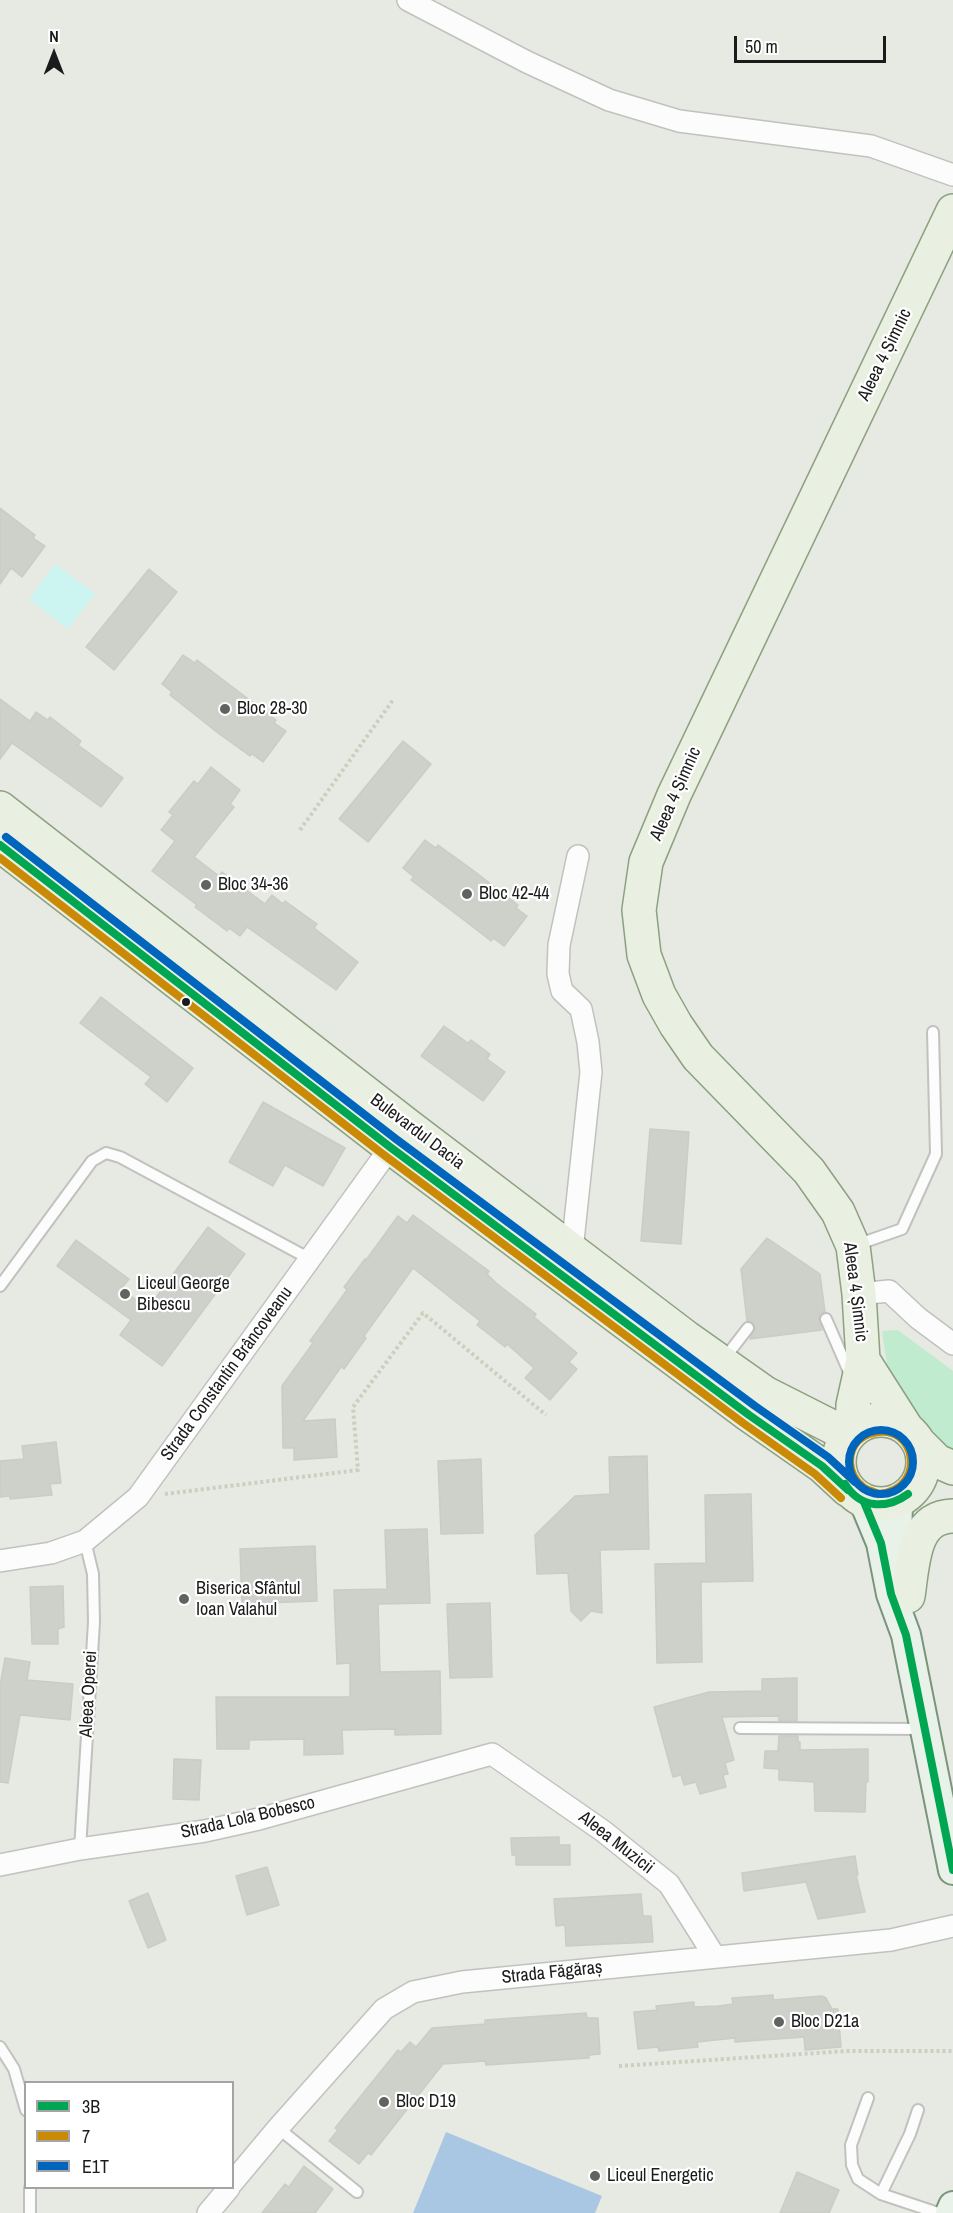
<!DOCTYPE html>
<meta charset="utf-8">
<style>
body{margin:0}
#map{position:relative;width:953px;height:2213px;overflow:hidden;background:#e6eae2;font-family:"Archivo Narrow",sans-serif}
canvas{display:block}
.legend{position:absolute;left:24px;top:2081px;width:210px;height:108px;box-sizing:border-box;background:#fff;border:2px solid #a4a4a4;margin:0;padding:8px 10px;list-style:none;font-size:18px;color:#1b1b1b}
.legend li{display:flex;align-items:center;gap:12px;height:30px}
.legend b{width:30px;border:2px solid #a4a4a4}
.north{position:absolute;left:24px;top:24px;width:60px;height:60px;-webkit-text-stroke:4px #fff;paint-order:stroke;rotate:0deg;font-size:16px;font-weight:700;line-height:24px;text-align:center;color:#1b1b1b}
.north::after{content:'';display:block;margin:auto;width:21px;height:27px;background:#1b1b1b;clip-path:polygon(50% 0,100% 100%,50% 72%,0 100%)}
.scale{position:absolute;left:734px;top:36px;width:152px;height:27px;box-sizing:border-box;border:3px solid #1b1b1b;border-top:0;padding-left:8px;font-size:18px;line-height:21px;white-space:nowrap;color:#1b1b1b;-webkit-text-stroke:4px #fff;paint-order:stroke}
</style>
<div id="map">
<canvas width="953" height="2213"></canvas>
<ul class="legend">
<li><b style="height:8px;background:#00a651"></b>3B</li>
<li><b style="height:8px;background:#cb8a05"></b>7</li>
<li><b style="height:8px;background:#0065bd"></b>E1T</li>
</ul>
<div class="north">N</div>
<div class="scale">50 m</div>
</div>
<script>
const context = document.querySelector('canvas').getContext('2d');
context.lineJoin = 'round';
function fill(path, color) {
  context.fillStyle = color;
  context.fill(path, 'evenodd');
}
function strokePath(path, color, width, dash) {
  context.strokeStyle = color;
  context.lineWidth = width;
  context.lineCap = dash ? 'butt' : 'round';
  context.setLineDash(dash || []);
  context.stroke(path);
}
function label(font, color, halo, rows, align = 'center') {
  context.font = font + ' "Archivo Narrow",sans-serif';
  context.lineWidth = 4.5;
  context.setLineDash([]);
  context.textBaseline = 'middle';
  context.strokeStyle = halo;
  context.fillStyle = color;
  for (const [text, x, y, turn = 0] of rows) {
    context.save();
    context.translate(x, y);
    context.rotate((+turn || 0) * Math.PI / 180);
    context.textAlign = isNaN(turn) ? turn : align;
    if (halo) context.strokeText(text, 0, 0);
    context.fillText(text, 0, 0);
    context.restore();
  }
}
const grass = new Path2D(`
 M898,1330L953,1371V1456L920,1421L888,1371L882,1331Z`);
const park = new Path2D(`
 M55,564L95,594L68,629L29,599Z`);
const pitch = new Path2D(`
 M446,2132L602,2196L595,2213H413Z`);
const building = new Path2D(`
 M0,508L35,535L33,538L45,546L22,577L11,568L0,584Z
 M149,569L177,592L114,670L86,647Z
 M183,655L195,663L197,660L276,720L274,723L286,731L263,762L252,754L250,756L218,733L170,695L172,692L162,684Z
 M0,699L30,721L36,712L48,720L50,717L81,741L78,745L123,778L101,807L12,743L0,759Z
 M403,741L431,764L368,842L339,819Z
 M211,767L240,790L230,804L234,807L194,857L219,876L222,872L265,904L272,895L283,904L285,901L317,924L314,928L358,962L336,990L247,927L240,936L229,928L227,931L195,907L197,905L152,871L175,841L161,830L173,815L169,812L194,781L198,784Z
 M425,840L436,848L438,845L470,868L518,905L516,908L527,916L504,946L493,938L491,941L460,917L411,880L414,877L403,868Z
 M101,997L193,1068L167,1102L145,1084L151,1077L80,1023Z
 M444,1026L468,1043L471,1040L490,1054L487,1059L505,1072L483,1101L421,1056Z
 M263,1102L345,1148L323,1186L285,1165L273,1186L229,1162Z
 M650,1129L689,1132L681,1244L641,1241Z
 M413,1215L489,1271L487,1274L496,1283L536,1314L534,1317L577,1353L569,1362L577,1369L550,1400L525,1378L534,1368L507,1344L505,1347L477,1325L480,1321L413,1268L364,1336L366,1338L344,1369L341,1367L303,1421L335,1419L337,1457L294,1460V1448H283L282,1386L313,1343L310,1341L347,1290L344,1287L365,1259L366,1260L398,1216L407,1223Z
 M208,1227L245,1254L162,1366L120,1335L131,1320L57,1266L76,1240L129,1279L121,1289L148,1308Z
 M767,1238L820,1274L825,1312L820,1314L819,1319L822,1330L750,1339L755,1328L753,1322L747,1321L741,1269Z
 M56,1442L61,1483L50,1484L52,1495L10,1499V1496L0,1497V1461L24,1459L22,1446Z
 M647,1456L649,1549L600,1550L602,1613L591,1611L581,1621L571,1611L568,1573L537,1574L535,1535L575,1496L610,1494L609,1457Z
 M481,1459L483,1533L441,1534L438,1461Z
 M751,1494L753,1581L701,1582L702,1662L657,1663L655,1564L706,1563L705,1495Z
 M427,1529L430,1603L378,1604L380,1672L440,1671L441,1734L395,1735V1729L342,1730L343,1754L304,1755V1739L249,1740V1749H217L216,1697H350V1663L337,1664L334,1590L387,1589L385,1530Z
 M315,1546L317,1601L242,1604L240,1549Z
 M63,1586L64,1627L58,1629V1644H32L30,1587Z
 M490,1603L492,1677L450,1678L447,1604Z
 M5,1658L30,1662L27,1680L73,1684L70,1720L20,1715L8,1783L0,1782V1686Z
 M797,1678V1721H779V1716L722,1717L734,1760L725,1763L728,1774L723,1775L726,1787L700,1794L696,1782L684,1785L681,1775L673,1777L654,1707L709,1692L762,1691V1679Z
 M779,1736H798V1742H800V1750L868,1749V1782H866L865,1812L815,1811L814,1782L779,1780V1769L764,1768L765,1751H778Z
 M174,1759L201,1760L199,1800L173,1799Z
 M559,1837V1845H570V1865H516V1855H512L511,1838Z
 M855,1856L858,1875H856L865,1912L818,1919L806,1882L744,1891L742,1873Z
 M267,1867L279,1905L247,1915L236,1876Z
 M148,1893L166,1940L148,1948L129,1901Z
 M641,1894L643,1916H651L653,1942L566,1946L565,1925L556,1926L554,1899Z
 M773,1995V2000L822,1996L826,1998L832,2009H838L841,2047L805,2050L804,2037L735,2042V2038L697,2042L698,2047L659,2051L658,2047L638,2049L634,2012L657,2010L656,2006L694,2002V2007L718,2006L733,2004L732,1998Z
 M586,2013L587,2018H598L600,2054L589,2055V2058L486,2065L485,2061L443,2064L371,2155L368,2153L359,2164L329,2141L338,2130L335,2128L398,2050L401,2052L410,2042L416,2047L432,2028L485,2024V2020Z
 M304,2166L333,2189L315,2213H262L285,2184L289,2187Z
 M797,2172L839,2190L829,2213H780Z`);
const path = new Path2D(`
 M300,830L393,700
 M165,1494L358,1470L353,1407L423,1313L546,1415
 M619,2066L847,2051H953`);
const lane = new Path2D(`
 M856,1245L902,1229L936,1154L933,1032
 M0,1286L92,1161L106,1153L120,1157L310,1259
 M826,1319L850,1374
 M724,1359L748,1328
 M740,1728L925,1729
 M80,1849L94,1622L93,1574L85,1541
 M0,2047L14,2069L26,2110
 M868,2098L851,2145L852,2165L858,2179L881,2194L938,2213
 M278,2128L357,2192
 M881,2194L910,2134L918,2110
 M30,2213V2188`);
const street = new Path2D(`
 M408,0L527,62L609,100L679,121L871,146L953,175
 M572,1250L591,1072L588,1042L581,1009L562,991L558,974L559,945L578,856
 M859,1294L889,1291L918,1318L953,1344
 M0,1561L51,1553L85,1541L138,1497L398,1137
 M0,1865L80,1849L205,1831L259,1819L492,1754L603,1831L669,1884L715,1957
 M232,2183L278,2128L384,2009L413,1992L462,1982L891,1940L953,1926
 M208,2213L229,2188`);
const secondary = new Path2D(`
 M898,1501L897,1542L902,1567
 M864,1502L881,1543L891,1594L906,1635L953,1870
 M950,2213L953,2206`);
const primary = new Path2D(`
 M0,808L407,1125L687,1338L765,1393L848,1435
 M0,845L390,1147L749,1415L822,1466L848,1490
 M863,1360L907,1429
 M839 1462a42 42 0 1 1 84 0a42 42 0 1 1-84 0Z
 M852,1431L853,1405L863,1360L859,1294L853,1246L838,1212L809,1171L698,1057L676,1025L659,995L644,955L639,910L646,862L674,795L953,211
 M919,1443L937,1461L953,1468
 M908,1596C913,1565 912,1517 953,1516`);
const bus1 = new Path2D(`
 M0,845L390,1147L749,1415L822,1466L848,1490
 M845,1484C860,1508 886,1510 908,1494
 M864,1502L881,1543L891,1594L906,1635L953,1870`);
const bus2 = new Path2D(`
 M0,858L384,1155L743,1423L815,1474L841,1498
 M878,1494C873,1491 866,1490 862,1486C848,1475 846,1453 858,1441C863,1436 867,1434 874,1433C916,1422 928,1489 879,1494`);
const bus3 = new Path2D(`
 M6,837L396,1139L755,1406L828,1457L855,1482
 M849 1462a32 32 0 1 1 64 0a32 32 0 1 1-64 0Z`);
const markers = [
 [225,709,6,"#626361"],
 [206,885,6,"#626361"],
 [467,894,6,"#626361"],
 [186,1002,5,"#1b1b1b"],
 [125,1294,6,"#626361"],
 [184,1599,6,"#626361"],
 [779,2022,6,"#626361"],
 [384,2102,6,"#626361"],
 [595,2176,6,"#626361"]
];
const streetNames = [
 ["Aleea 4 Șimnic",885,355,-64],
 ["Aleea 4 Șimnic",676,794,-66],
 ["Bulevardul Dacia",417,1132,37],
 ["Aleea 4 Șimnic",855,1292,83],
 ["Strada Constantin Brâncoveanu",227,1374,-54],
 ["Aleea Operei",89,1694,-87],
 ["Strada Lola Bobesco",248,1818,-13],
 ["Aleea Muzicii",616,1843,38],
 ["Strada Făgăraș",552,1973,-6]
];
const poiNames = [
 ["Bloc 28-30",237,709],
 ["Bloc 34-36",218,885],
 ["Bloc 42-44",479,894],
 ["Liceul George",137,1284],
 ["Bibescu",137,1305],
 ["Biserica Sfântul",196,1589],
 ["Ioan Valahul",196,1610],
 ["Bloc D21a",791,2022],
 ["Bloc D19",396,2102],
 ["Liceul Energetic",607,2176]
];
fill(grass, '#c0ebcf');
fill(park, '#ccf4f0');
fill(pitch, '#a9c7e3');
fill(building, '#ced0ca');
strokePath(building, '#c9cdc4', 1.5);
strokePath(lane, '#c1c2bf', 14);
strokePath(street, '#c1c2bf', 24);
strokePath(secondary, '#7c947b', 32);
strokePath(primary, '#8da080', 36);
strokePath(path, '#cdcebd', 4, [3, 3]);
strokePath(lane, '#fbfcfb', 10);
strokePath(street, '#fbfcfb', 21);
strokePath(secondary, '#e9f2e8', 28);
strokePath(primary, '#e9f0e2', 33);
strokePath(bus1, '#00a651', 8);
strokePath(bus2, '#cb8a05', 8);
strokePath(bus3, '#0065bd', 8);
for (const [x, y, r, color] of markers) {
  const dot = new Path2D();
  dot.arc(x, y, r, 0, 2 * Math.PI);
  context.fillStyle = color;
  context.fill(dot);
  strokePath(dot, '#fff', 2);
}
label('18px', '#1b1b1b', '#fff', streetNames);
label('18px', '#1b1b1b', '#fff', poiNames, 'left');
</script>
